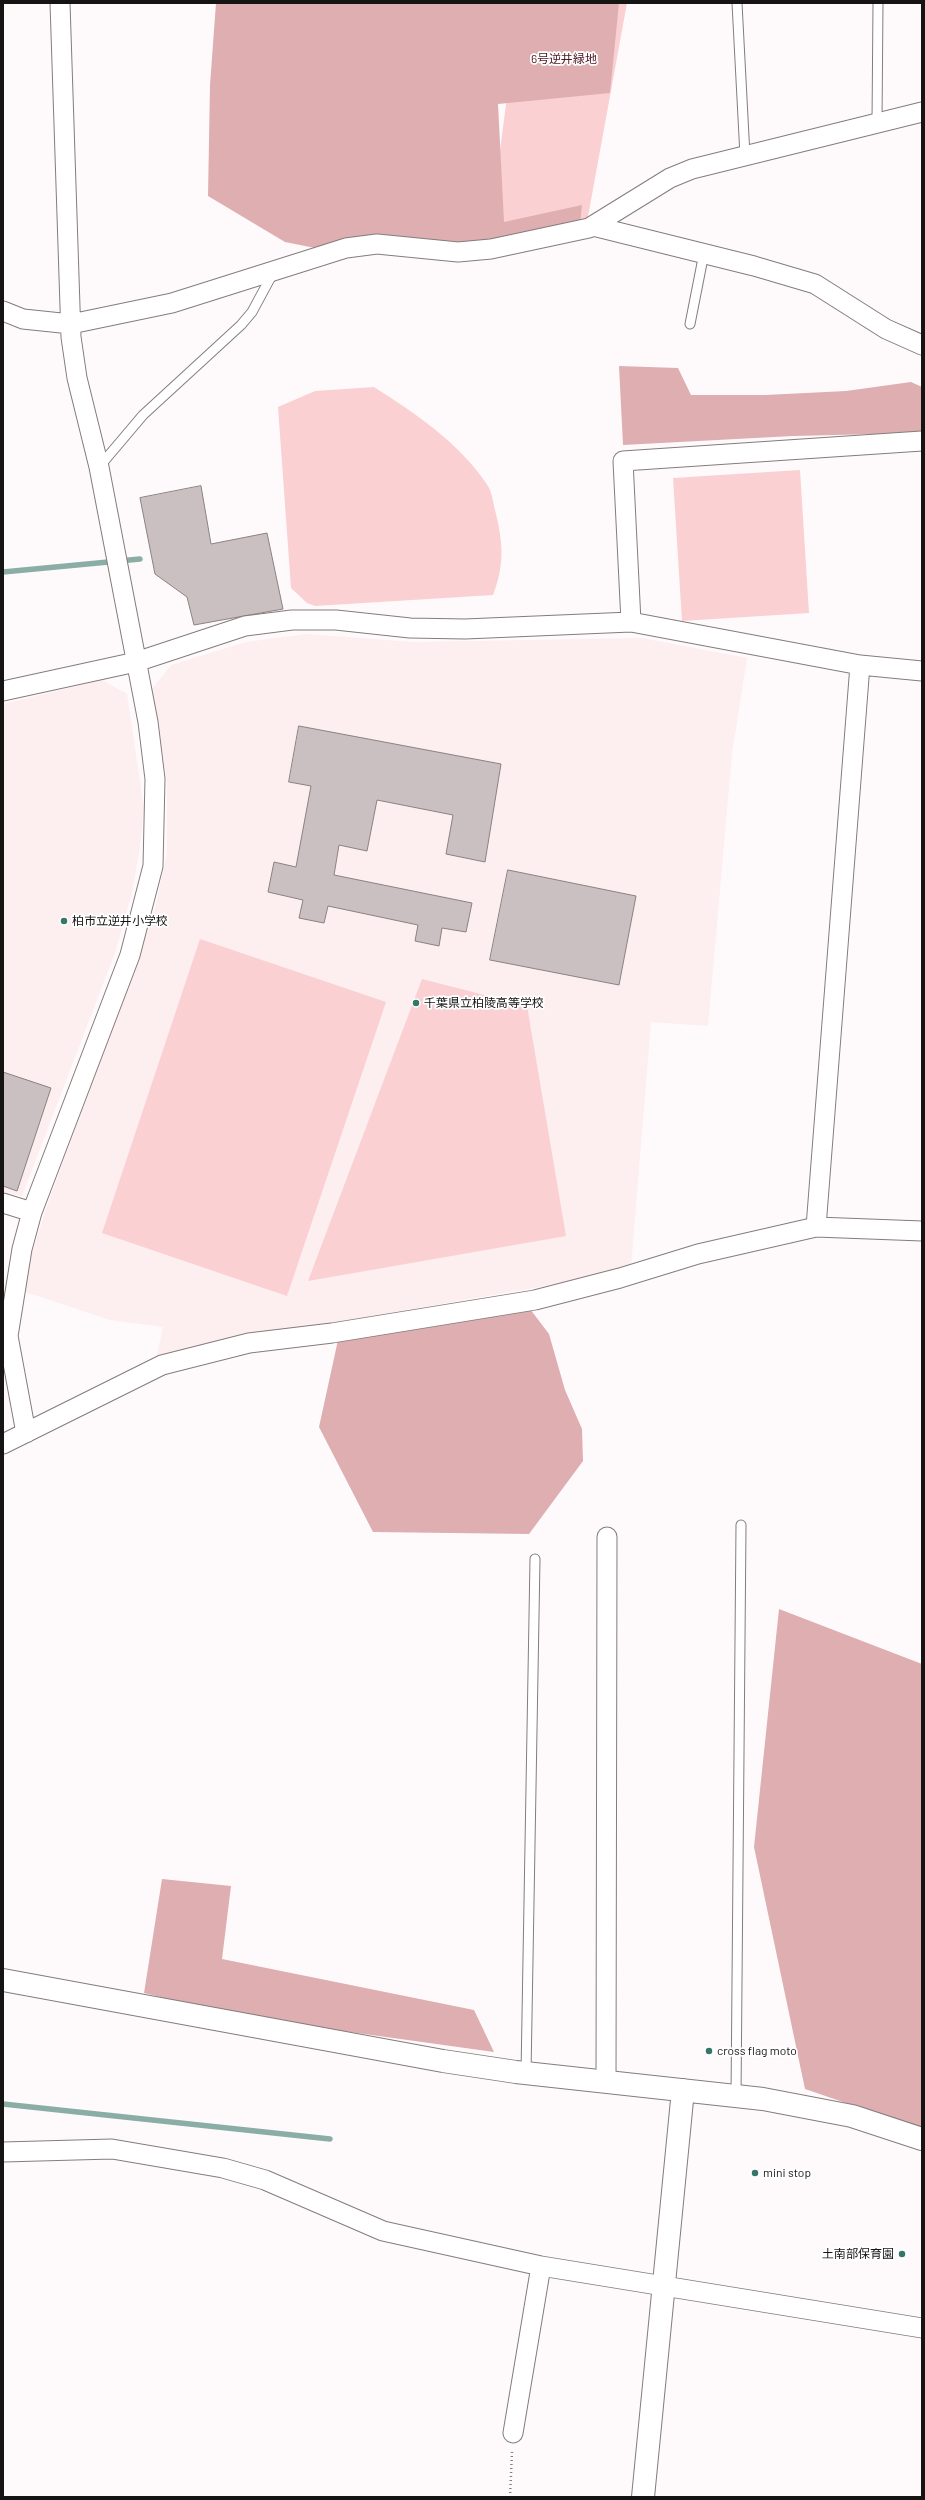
<!DOCTYPE html>
<meta charset="utf-8">
<style>
body{margin:0}
#map{position:relative;width:925px;height:2500px;overflow:hidden;background:#fefafb;font-family:Barlow,sans-serif}
canvas{display:block}
.frame{position:absolute;inset:0;border:4px solid #161313;pointer-events:none}
</style>
<div id="map">
<canvas width="925" height="2500"></canvas>
<div class="frame"></div>
</div>
<script>
const context = document.querySelector('canvas').getContext('2d');
context.lineJoin = 'round';
function fill(path, color) {
  context.fillStyle = color;
  context.fill(path, 'evenodd');
}
function strokePath(path, color, width, dash) {
  context.strokeStyle = color;
  context.lineWidth = width;
  context.lineCap = dash ? 'butt' : 'round';
  context.setLineDash(dash || []);
  context.stroke(path);
}
function label(font, color, halo, rows, align = 'center') {
  context.font = font + ' Barlow,"Noto Sans JP",sans-serif';
  context.lineWidth = 3.5;
  context.setLineDash([]);
  context.textBaseline = 'middle';
  context.strokeStyle = halo;
  context.fillStyle = color;
  for (const [text, x, y, turn = 0] of rows) {
    context.save();
    context.translate(x, y);
    context.rotate((+turn || 0) * Math.PI / 180);
    context.textAlign = isNaN(turn) ? turn : align;
    if (halo) context.strokeText(text, 0, 0);
    context.fillText(text, 0, 0);
    context.restore();
  }
}
const built = new Path2D(`
 M306,634L413,642L642,638L747,658L732,754L708,1026L651,1022L631,1267L545,1286L302,1328L156,1359L163,1327L110,1320L23,1291L29,1262L48,1203L154,913L167,853V782L152,689L171,665L246,642Z
 M102,680L127,694L144,808L140,847L132,893L116,950L22,1196L3,1192V704Z`);
const green = new Path2D(`
 M519,3H627L587,222L488,244Z
 M374,387C415,413 461,444 488,486C492,493 493,502 495,510C503,542 505,564 493,595L315,606L307,603L291,588L278,407L315,391Z
 M800,470L809,613L682,621L673,478Z
 M200,939L386,1002L287,1296L102,1233Z
 M422,979L527,1006L566,1236L308,1281Z`);
const forest = new Path2D(`
 M216,3H619L610,93L498,104L504,222L582,205L580,224L459,244L320,249L285,242L208,196L210,85Z
 M619,366L678,368L691,395H765L846,391L911,382L922,387V433L793,436L623,445Z
 M527,1305L549,1334L565,1390L582,1429L583,1461L529,1534L373,1532L319,1427L338,1340Z
 M779,1609L922,1664V2129L805,2089L754,1847Z
 M162,1879L231,1886L222,1959L474,2010L494,2052L242,2017L144,1993Z`);
const stream = new Path2D(`
 M3,572L140,559
 M3,2104L330,2139`);
const building = new Path2D(`
 M201,486L211,544L267,533L283,609L194,625L187,597L155,574L140,498Z
 M299,726L501,764L485,862L446,854L453,815L377,800L367,851L339,845L334,875L472,903L466,932L442,928L439,946L415,941L418,925L328,906L324,923L299,918L303,900L268,892L274,862L296,867L311,786L289,782Z
 M508,870L636,896L619,985L490,960Z
 M3,1072L51,1088L17,1191L3,1186Z`);
const path = new Path2D(`
 M510,2497L512,2452`);
const service = new Path2D(`
 M737,3L745,156
 M877,122L878,3
 M690,324L704,253
 M99,467L143,415L241,325L252,312L273,273
 M526,2073L535,1559
 M736,2096L741,1525`);
const minor = new Path2D(`
 M593,226L754,266L815,284L886,329L922,345
 M3,311L23,319L71,324L172,303L346,248L377,244L458,252L491,249L589,228L670,178L692,169L922,112
 M631,622L623,461L922,441
 M3,691L136,662L245,626L292,620H336L410,628L465,629L631,622L860,665L922,671
 M3,1203L32,1212
 M816,1227L860,665
 M26,1433L8,1336L22,1249L32,1212L130,955L153,866L155,779L148,722L99,467L77,378L71,337L60,3
 M3,1444L162,1365L249,1343L332,1333L535,1300L620,1278L698,1254L816,1227L922,1231
 M606,2082L607,1537
 M3,2152L112,2149L223,2168L265,2180L383,2231L541,2266L922,2328
 M513,2433L541,2266`);
const tertiary = new Path2D(`
 M3,1980L443,2061L516,2072L763,2099L852,2116L922,2139
 M643,2497L683,2090`);
const markers = [
 [64,921,4,"#347769"],
 [416,1003,4,"#347769"],
 [709,2051,4,"#347769"],
 [755,2173,4,"#347769"],
 [902,2254,4,"#347769"]
];
const parkNames = [
 ["6号逆井緑地",564,59]
];
const poiNames = [
 ["柏市立逆井小学校",72,921],
 ["千葉県立柏陵高等学校",424,1003],
 ["cross flag moto",717,2051],
 ["mini stop",763,2173],
 ["土南部保育園",894,2254,"right"]
];
fill(built, '#fdeeef');
fill(green, '#fad0d3');
fill(forest, '#deaeb1');
strokePath(stream, '#8aada5', 5.5);
fill(building, '#cac0c1');
strokePath(building, '#8b8282', 1);
strokePath(service, '#857c7c', 11);
strokePath(minor, '#857c7c', 21);
strokePath(tertiary, '#857c7c', 24);
strokePath(path, '#827f7f', 2.5, [1, 3]);
strokePath(service, '#fff', 9);
strokePath(minor, '#fff', 19);
strokePath(tertiary, '#fff', 22);
for (const [x, y, r, color] of markers) {
  const dot = new Path2D();
  dot.arc(x, y, r, 0, 2 * Math.PI);
  context.fillStyle = color;
  context.fill(dot);
  strokePath(dot, '#fff', 1.5);
}
label('12px', '#4d141e', '#fff', parkNames);
label('12px', '#161313', '#fff', poiNames, 'left');
</script>
